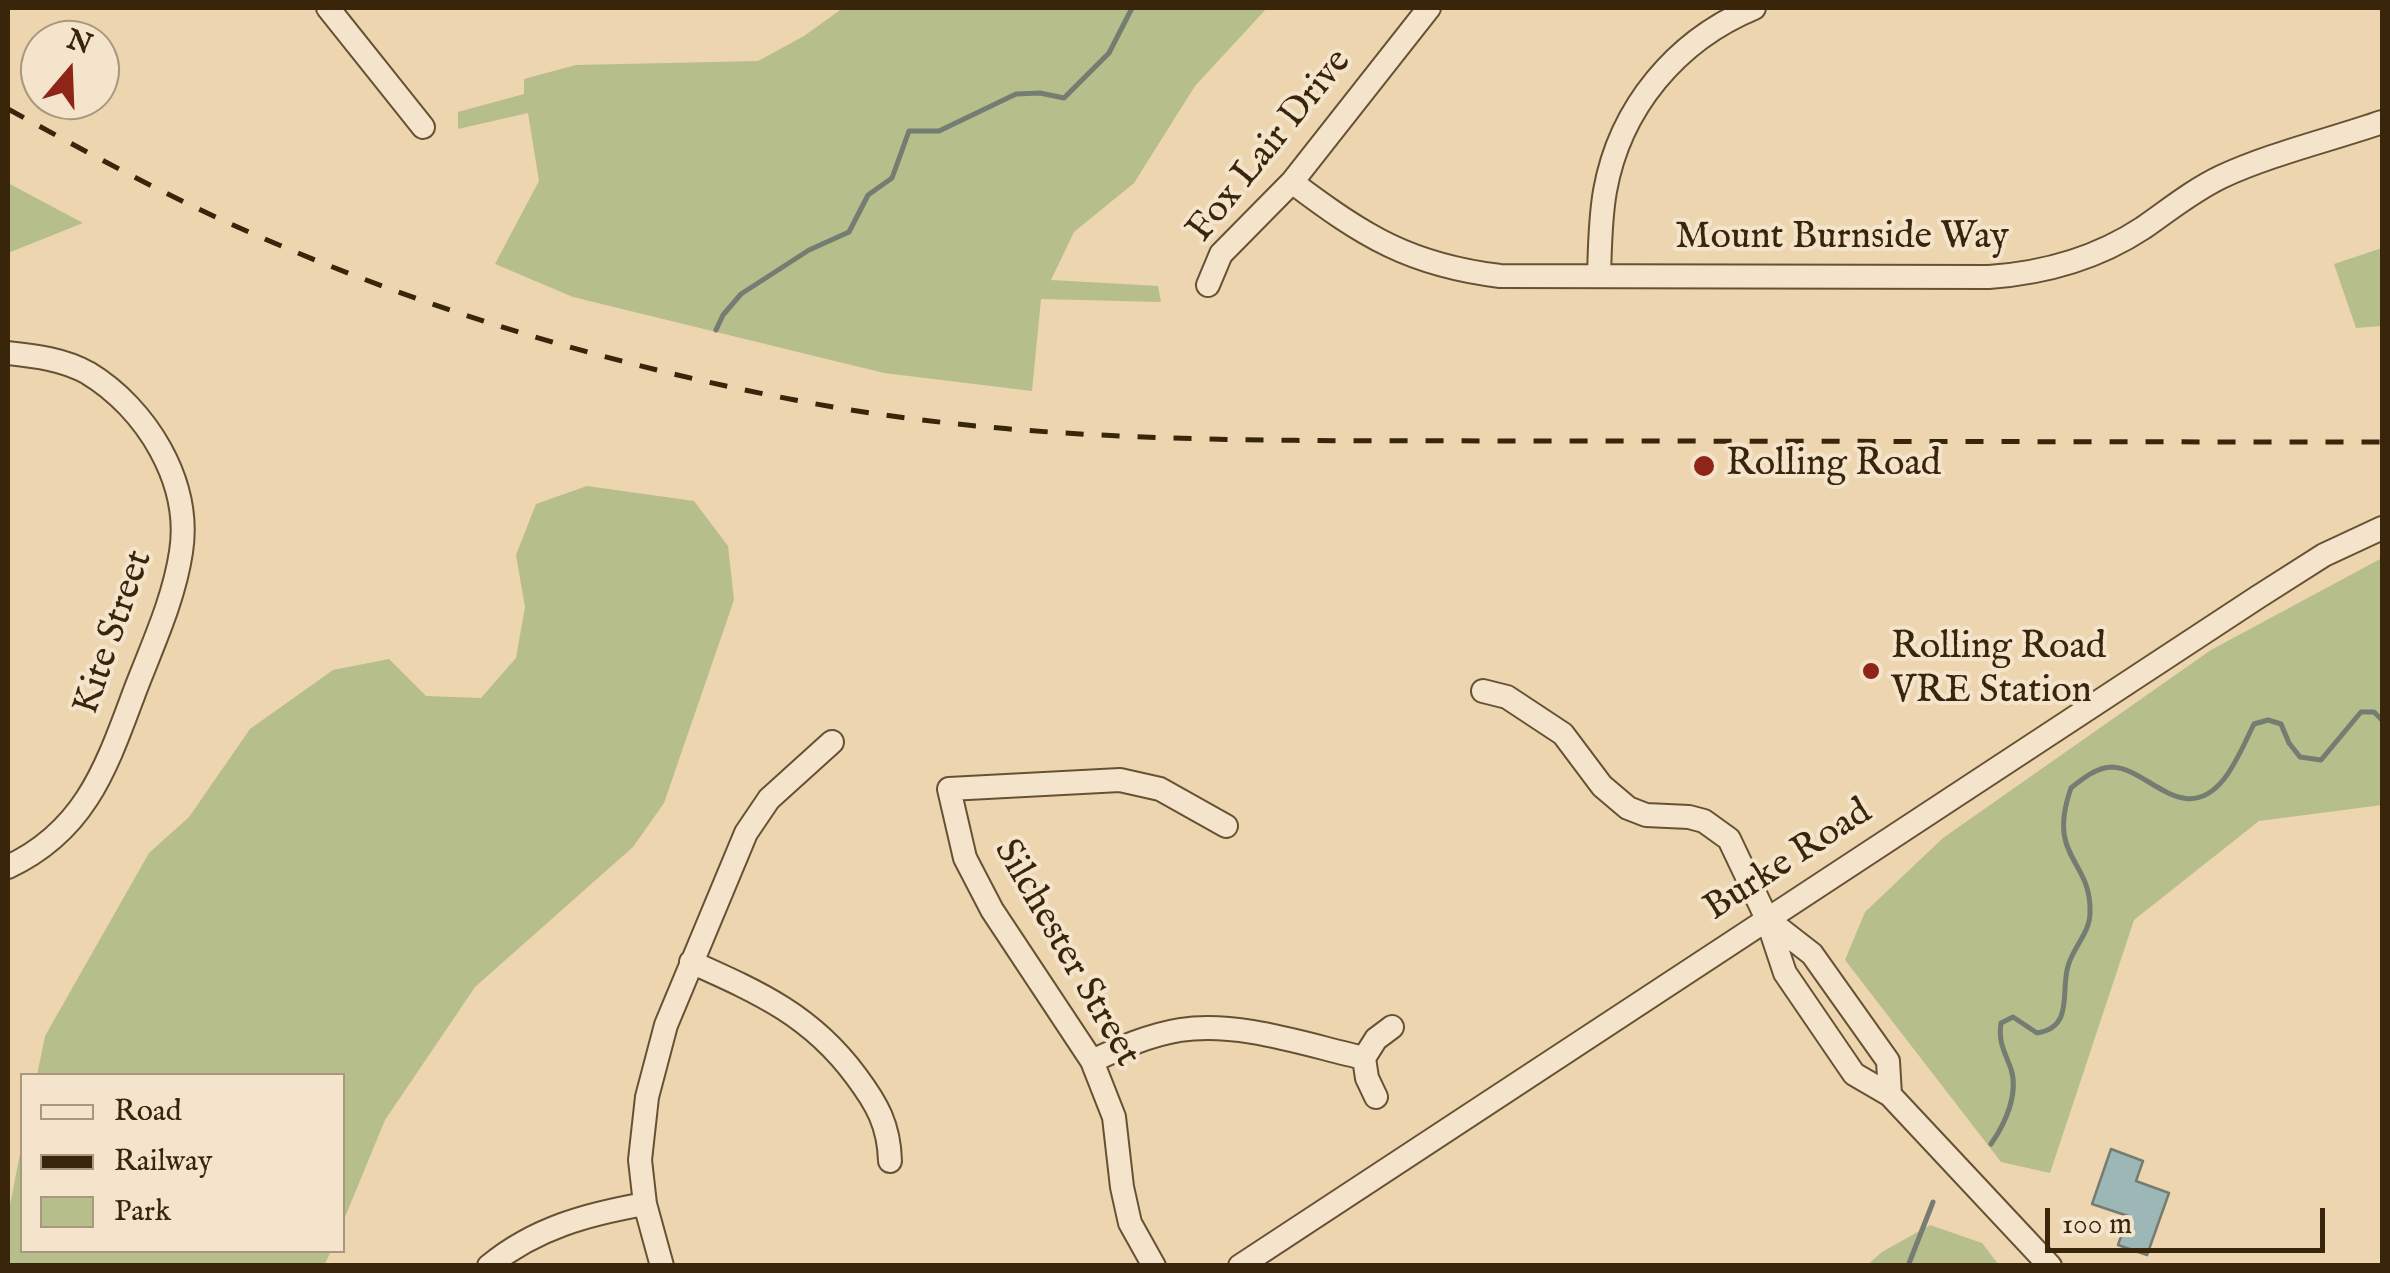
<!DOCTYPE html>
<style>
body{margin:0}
#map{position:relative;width:2390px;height:1273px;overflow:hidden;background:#ecd5af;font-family:"IM FELL English",serif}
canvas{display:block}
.frame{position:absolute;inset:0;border:10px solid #39250a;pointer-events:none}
.legend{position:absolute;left:20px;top:1073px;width:325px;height:180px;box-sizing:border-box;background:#f3e4cb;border:2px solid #a9987e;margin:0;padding:12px 18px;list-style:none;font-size:30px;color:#39250a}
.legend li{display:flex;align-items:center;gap:20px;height:50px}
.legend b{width:50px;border:2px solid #a9987e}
.north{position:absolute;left:20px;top:20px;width:100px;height:100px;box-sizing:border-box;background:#f3e4cb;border:2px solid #a9987e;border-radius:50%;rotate:19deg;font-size:28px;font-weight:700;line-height:40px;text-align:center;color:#39250a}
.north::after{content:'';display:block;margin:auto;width:35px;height:45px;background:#8f2418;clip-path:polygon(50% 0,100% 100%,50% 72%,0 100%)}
.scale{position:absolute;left:2045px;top:1208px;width:280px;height:45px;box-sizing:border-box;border:5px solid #39250a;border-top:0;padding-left:12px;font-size:30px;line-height:35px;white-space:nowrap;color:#39250a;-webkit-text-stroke:8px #f3e4cb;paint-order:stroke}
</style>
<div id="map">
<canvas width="2390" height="1273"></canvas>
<div class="frame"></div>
<ul class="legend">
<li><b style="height:12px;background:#f3e4cb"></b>Road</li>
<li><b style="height:12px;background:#39250a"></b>Railway</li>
<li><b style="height:28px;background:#b6be8c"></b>Park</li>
</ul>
<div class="north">N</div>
<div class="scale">100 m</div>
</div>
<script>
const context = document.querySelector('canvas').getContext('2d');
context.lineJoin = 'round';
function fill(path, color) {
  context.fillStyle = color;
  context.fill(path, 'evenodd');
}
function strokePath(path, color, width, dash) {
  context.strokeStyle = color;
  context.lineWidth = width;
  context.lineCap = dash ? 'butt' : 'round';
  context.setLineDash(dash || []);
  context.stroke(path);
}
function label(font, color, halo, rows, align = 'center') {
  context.font = font + ' "IM FELL English",serif';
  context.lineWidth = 8;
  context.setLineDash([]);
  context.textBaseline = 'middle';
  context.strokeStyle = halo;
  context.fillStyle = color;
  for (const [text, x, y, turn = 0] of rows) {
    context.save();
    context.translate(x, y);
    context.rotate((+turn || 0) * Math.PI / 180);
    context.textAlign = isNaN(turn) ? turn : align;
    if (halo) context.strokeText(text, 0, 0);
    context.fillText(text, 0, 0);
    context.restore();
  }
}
const green = new Path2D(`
 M843,8H1267L1195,86L1134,183L1074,232L1051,280L1158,286L1161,302L1041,299L1032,391L884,373L573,297L495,264L539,181L528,113L458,129V112L524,94V79L576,65L758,61L804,36Z
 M8,183L83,223L8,253Z
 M2382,248V326L2356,328L2334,264Z
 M587,486L694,501L728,546L734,600L664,803L633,847L475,987L385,1120L343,1222L342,1076L37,1075L45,1036L149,853L189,817L250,729L333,670L389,659L426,696L481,698L516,658L525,607L516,555L536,504Z
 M2382,558V805L2259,821L2134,920L2050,1173L2001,1162L1845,960L1865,912L1943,838L2211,650Z
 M22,1144V1250L331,1251L324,1266L8,1265V1215Z
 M1930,1225L1982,1243L1999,1265H1867L1882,1252Z`);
const water = new Path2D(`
 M2111,1149L2143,1161L2136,1181L2169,1193L2147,1255L2118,1245L2128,1216L2092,1204Z`);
const stream = new Path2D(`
 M716,330L723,315L741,294L809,250L849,232L868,195L892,178L909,131H939L1016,94L1040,93L1064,98L1109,53L1132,8
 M1991,1144C2005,1124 2019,1094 2011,1069C2005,1052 1998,1043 2001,1023L2013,1017L2037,1033C2076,1027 2059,988 2069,963C2075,946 2090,931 2090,913C2092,859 2046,859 2071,788C2082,779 2097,767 2112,767C2148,768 2184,829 2224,779C2236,764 2245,742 2254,724L2268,720L2281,724L2289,743L2300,757L2321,760L2361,712H2374L2382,720
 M1908,1266L1933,1202`);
const minor = new Path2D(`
 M328,8L423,127
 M1292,182C1363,236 1410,265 1500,276L1989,277C2045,273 2096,259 2143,228C2169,210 2192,191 2221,177C2270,154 2330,140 2382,122
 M1599,276C1600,247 1600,219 1605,191C1620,107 1677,40 1754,8
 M1208,285L1221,254L1292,182L1429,8
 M8,353C35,356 63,359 88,373C146,408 192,482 181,552C174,599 153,644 136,688C107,765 87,830 8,867
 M1483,691L1507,697L1563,734L1602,786L1628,808L1646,815L1689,817L1704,821L1729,839L1767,919L1785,973L1854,1074L1890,1095L2050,1266
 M1767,919L1812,954L1888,1061L1890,1095
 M691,962C758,992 811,1015 856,1076C877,1104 889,1125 890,1161
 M1092,1061C1120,1048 1149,1035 1180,1030C1240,1021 1306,1045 1364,1058
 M1376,1097L1367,1078L1364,1058L1376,1039L1392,1027
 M489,1266C535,1228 588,1214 645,1204
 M662,1266L645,1204L640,1160L647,1097L666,1025L746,833L769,799L832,742
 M1154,1266L1130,1223L1122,1187L1114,1117L1092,1061L992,910L965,858L949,789L1120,780L1160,789L1226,826
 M1240,1266L2258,597L2324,555L2382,528`);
const rail = new Path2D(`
 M8,109C90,154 172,199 258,236C430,311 611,365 795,400C1032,446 1274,440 1514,441C1804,441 2093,442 2382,442`);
const markers = [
 [1704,466,12,"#8f2418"],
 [1871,671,10,"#8f2418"]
];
const streetNames = [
 ["Fox Lair Drive",1271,147,-51],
 ["Mount Burnside Way",1842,239],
 ["Kite Street",115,633,-71],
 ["Burke Road",1789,862,-33],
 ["Silchester Street",1065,954,60]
];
const poiNames = [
 ["Rolling Road",1726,466],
 ["Rolling Road",1891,649],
 ["VRE Station",1891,693]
];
fill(green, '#b6be8c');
fill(water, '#9db6b6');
strokePath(water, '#757c71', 2.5);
strokePath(stream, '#757c71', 5);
strokePath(minor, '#665133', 26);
strokePath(minor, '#f3e4cb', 22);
strokePath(rail, '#39250a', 5, [18, 18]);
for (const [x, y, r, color] of markers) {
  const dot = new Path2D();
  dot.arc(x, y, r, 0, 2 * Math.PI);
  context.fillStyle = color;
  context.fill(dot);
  strokePath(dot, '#f3e4cb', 4);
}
label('38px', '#39250a', '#f3e4cb', streetNames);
label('38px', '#39250a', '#f3e4cb', poiNames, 'left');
</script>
